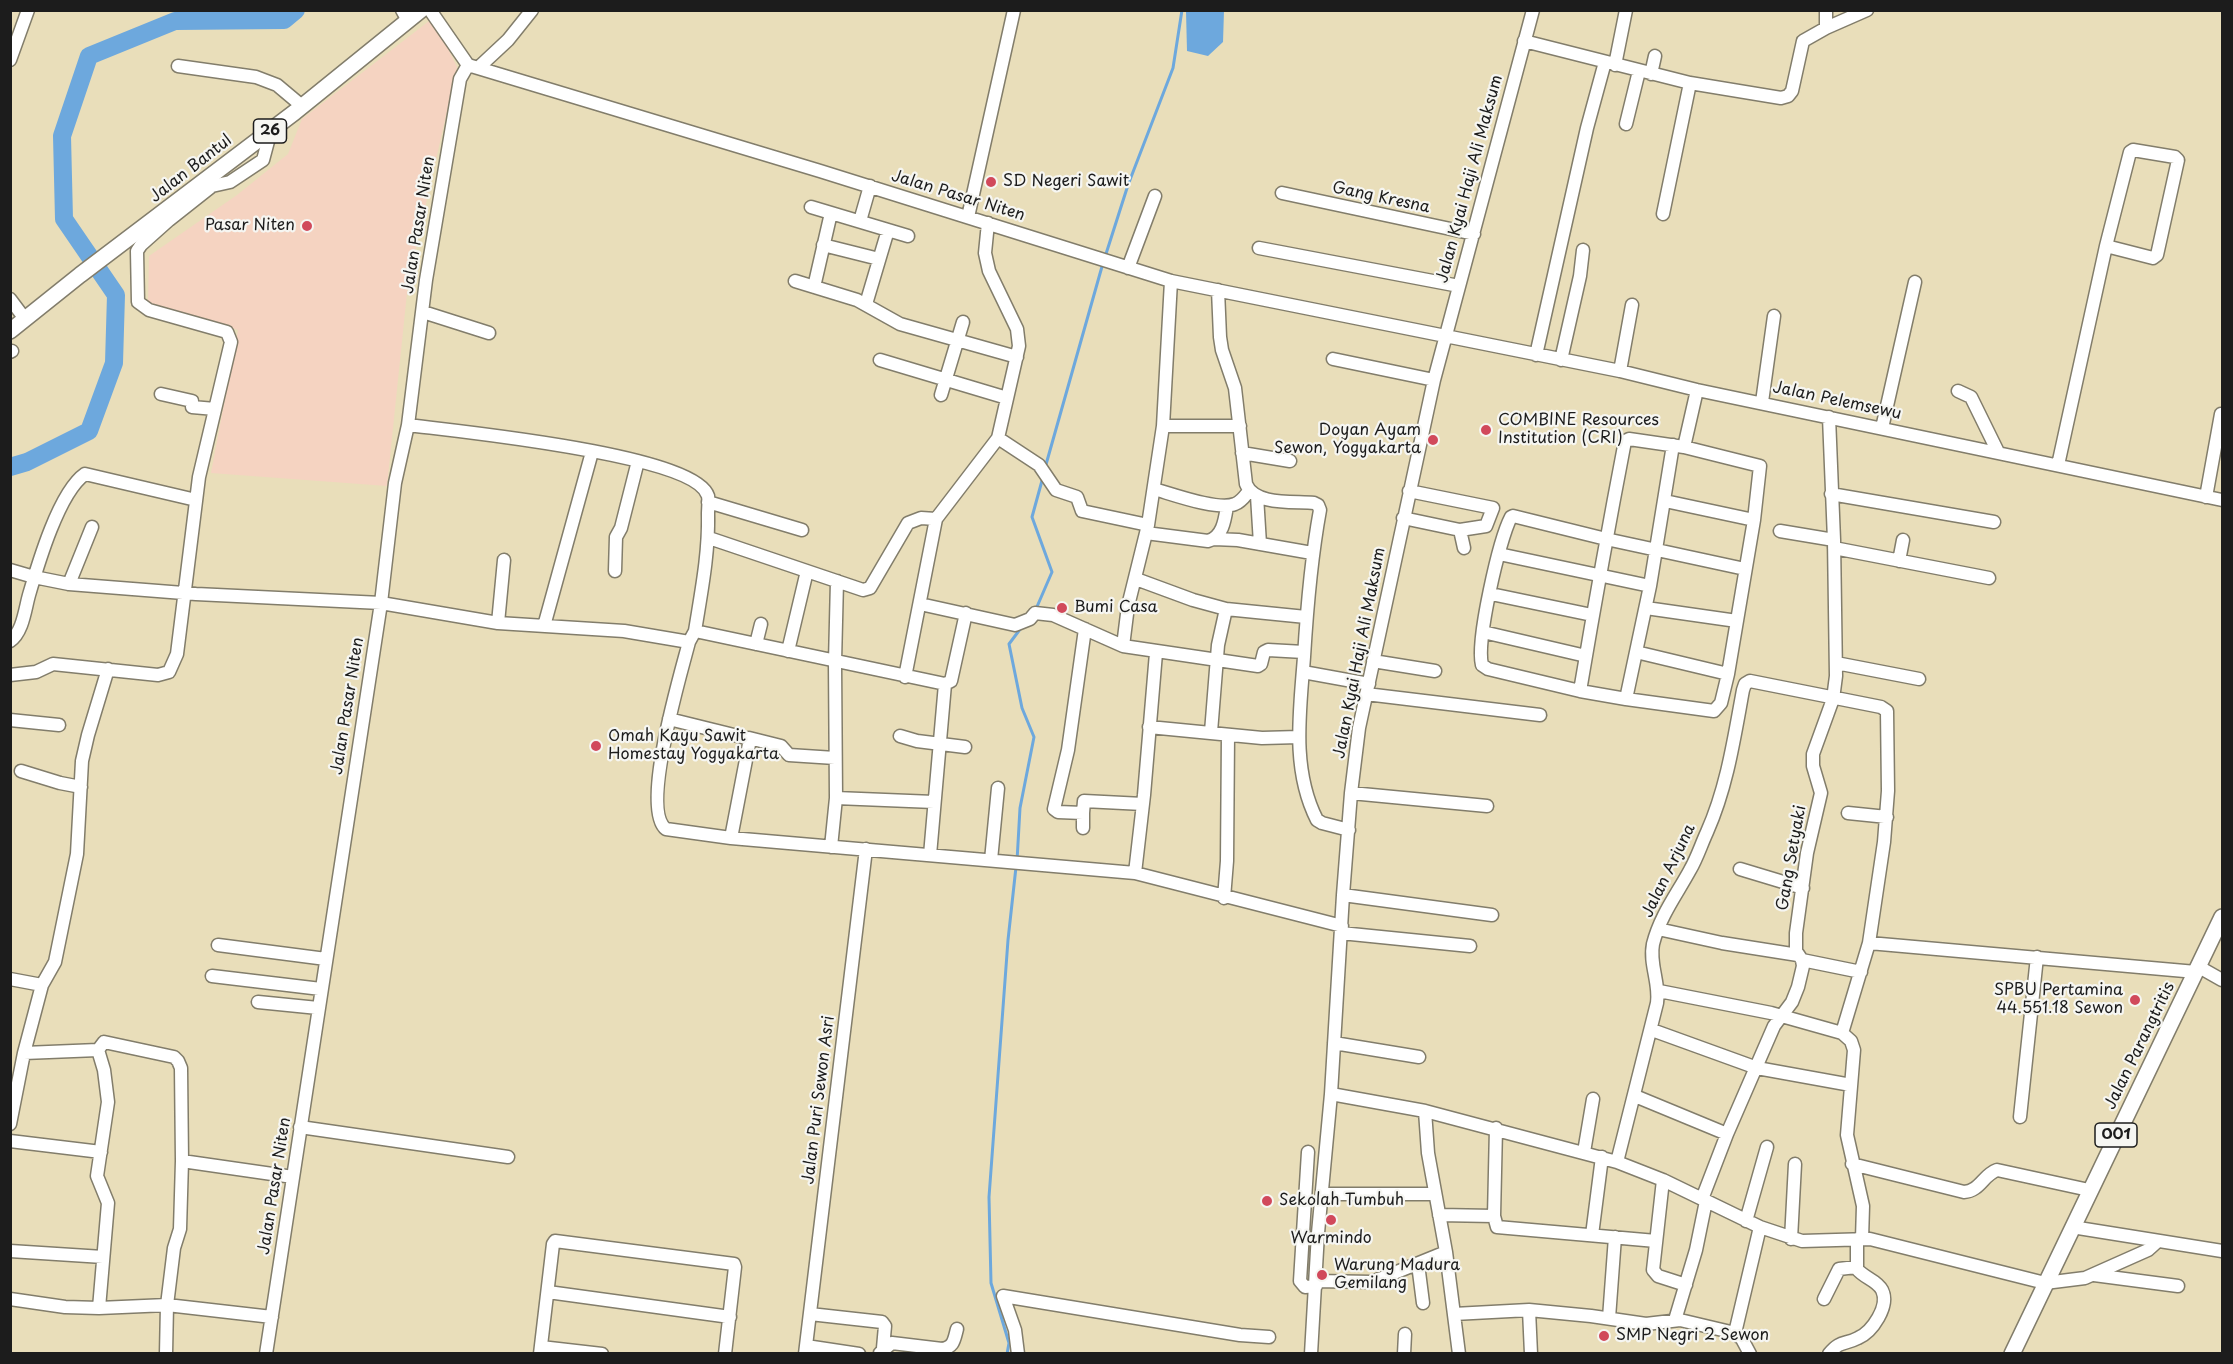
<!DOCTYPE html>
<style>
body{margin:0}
#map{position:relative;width:2233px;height:1364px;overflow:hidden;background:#e9deba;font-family:"Playpen Sans",sans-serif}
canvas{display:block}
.frame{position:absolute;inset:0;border:12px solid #1c1c1c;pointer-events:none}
</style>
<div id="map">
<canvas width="2233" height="1364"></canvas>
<div class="frame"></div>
</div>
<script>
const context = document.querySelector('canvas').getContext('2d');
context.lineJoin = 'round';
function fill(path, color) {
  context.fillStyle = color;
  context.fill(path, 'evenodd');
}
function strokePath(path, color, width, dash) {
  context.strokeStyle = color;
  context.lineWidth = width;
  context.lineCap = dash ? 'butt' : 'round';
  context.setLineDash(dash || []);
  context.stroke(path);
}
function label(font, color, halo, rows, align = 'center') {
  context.font = font + ' "Playpen Sans",sans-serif';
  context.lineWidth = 4.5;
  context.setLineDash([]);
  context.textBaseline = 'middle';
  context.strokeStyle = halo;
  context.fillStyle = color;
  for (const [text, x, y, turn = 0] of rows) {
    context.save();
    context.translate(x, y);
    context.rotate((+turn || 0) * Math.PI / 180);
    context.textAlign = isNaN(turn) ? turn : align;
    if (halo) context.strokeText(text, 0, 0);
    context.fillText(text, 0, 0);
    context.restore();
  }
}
const built = new Path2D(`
 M433,18L457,67L408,283L387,486L211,473L238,330L148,303L149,256L237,195L288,154L302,119Z`);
const water = new Path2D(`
 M1186,11H1224L1223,42L1208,56L1187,51Z`);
const stream = new Path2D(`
 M1105,257L1128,185L1173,68L1182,10
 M1045,468L1103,263
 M1036,609L1052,572L1032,517L1043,477
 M1017,861L1020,808L1034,737L1022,708L1009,644L1021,628
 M1007,1354L1009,1343L991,1283L989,1197L1008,940L1016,867`);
const river = new Path2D(`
 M10,467L27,462L89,431L114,363L116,295L64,219L62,136L89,56L175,21L284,20L296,10`);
const minor = new Path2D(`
 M402,10L408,21
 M430,10L468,65L820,171L1171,281L1620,371L1697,390L2222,500
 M1826,28L1867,10
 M1524,41L1690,83L1781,98L1788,96L1792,91L1803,41L1826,28V10
 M10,60L28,10
 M1615,65L1626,10
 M178,66L256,77L277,85L302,106
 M478,68L508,40L532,10
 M1651,74L1655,56
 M1626,124L1639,71
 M1282,193L1474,234
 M811,207L908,236
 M1663,214L1690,83
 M968,217L1014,10
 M860,221L870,186
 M823,245L879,259
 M1259,248L1459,286
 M1128,268L1155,196
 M795,281L857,300L900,324L1017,357
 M814,287L831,213
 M1218,290L1220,337L1222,350L1235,388L1246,484C1255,506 1294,501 1314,503L1318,505L1320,510C1311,559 1307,607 1304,657C1300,711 1291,769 1317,820L1322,823L1349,830
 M10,299L25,319
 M866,304L888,230
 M423,312L489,333
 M10,352L12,351
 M1536,355L1587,128L1605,62
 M1333,359L1434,380
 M880,360L1007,398
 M1561,360L1580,276L1583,250
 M1620,371L1632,305
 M1958,391L1971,397L1998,452
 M161,394L192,401V407L215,409
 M941,395L963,322
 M1762,402L1774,316
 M408,425C454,431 695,454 708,496C709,501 708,509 708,514C709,554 701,593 695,631L689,642C681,673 640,809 666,829L731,838L1135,873L1342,926
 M1163,426H1240
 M1882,428L1915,282
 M998,438L1039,465L1056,490L1077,497L1082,511L1148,525
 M1684,447L1697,390
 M1242,453L1290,461
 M2058,465L2106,246L2130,152L2133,150L2175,157L2178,160L2157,255L2153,258L2106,246
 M1154,489C1172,494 1218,511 1235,504C1241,502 1245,496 1249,491
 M1409,491L1493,508L1486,526L1460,530
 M1831,494L1994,522
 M1257,496L1260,544
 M2206,497L2221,414
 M1665,501L1754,520
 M708,502L802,530
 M1403,518L1460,530L1464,548
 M1780,531L1834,540
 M1146,533L1208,541C1223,537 1225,519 1227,506
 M709,538L863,590L870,588L908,523L921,518L936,519L998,438L1019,346L1017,329L989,271L985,253L988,223
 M1214,539L1238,540L1312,553
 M1834,548L1989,578
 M1499,554L1650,586
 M1899,561L1903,540
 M10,570L34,577L69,584L196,594L381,603L498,623L624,631L689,642
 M615,571L616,537L621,528L638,461
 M1136,579L1193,600L1226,609L1306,617
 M69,584L92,527
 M1491,594L1592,615
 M920,604L1015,625L1030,619L1035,613L1053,615L1123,646L1258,666L1261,664L1264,652L1268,650L1304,652
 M1646,608L1737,621
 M498,623L504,560
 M544,626L592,452
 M1085,629L1068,750L1054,809L1058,812L1083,813L1084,801L1143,804
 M695,631L945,684L930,855
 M1483,632L1586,656
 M10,641C23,632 25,609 29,595C38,564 59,492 85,474L196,500
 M756,644L761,624
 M1123,646L1128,606L1148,525L1163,426L1171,281
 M788,651L807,571
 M1636,652L1728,674
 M1373,661L1435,671
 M1836,663L1919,679
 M1303,672L1369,684
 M10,675L36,672L53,664L158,675L169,672L177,654L199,477L231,342L227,332L149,310L138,302L137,251L141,245L169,220L212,186L230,182L263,160L271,130
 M905,677L936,519
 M945,684L951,681L966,613
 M1580,691C1594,608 1609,524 1625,441L1629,439L1684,447L1760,466L1754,520L1728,674L1721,703L1714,711L1626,699L1580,691L1488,669L1482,665C1476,641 1499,540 1511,517L1513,516L1606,539L1745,569
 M1366,694L1540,715
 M1626,699L1650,586L1673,445
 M669,719L750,739L731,838
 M10,720L59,725
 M1149,727L1262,738L1299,737
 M1211,732L1218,645L1226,609
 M900,736L917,741L965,747
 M749,738L781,746L789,755L835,758
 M21,771L60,783L81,787
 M1351,793L1487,806
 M836,798L835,662L837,581
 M1848,813L1887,817
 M1083,828V813
 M831,847L836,798L934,802
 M991,860L998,788
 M1740,869L1803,888
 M1135,873L1144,795L1156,653
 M1343,895L1492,915
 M1224,898L1227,861L1228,735
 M1658,929L1722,943L1798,955
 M1341,933L1470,946
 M1869,943L2196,972
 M218,945L326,959
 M1802,960L1861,972
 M2199,967L2222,980
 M212,976L321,989
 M10,979L42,985
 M1659,991L1771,1013L1842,1033L1851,1041L1854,1050L1847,1135L1863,1206L1862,1239
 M258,1002L318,1008
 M1652,1030L1757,1068L1851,1085
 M1334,1043L1419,1057
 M98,1050L104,1070L108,1102L97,1176L108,1203L99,1308
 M24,1053L98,1050L104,1042L174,1057L178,1061L181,1068L182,1161L180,1229L174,1248L167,1305L166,1354
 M1331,1094L1425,1111L1617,1162L1663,1180L1760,1227L1802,1241L1870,1239L2045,1283L2085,1278L2148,1250L2158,1241
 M1635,1096L1727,1134
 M1425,1111L1428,1153L1446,1252L1459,1354
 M2020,1117L2037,957
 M10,1124L24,1053L42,985L55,962L77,854L82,761L88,735L108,669
 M300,1127L508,1157
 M1496,1128L1494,1216L1497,1227L1656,1241
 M10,1141L101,1152
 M1308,1152L1300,1281L1305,1287L1316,1286
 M1584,1152L1593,1099
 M182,1161L293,1177
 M1617,1162L1657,1003C1660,983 1649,964 1653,944C1660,916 1677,894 1690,870C1697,858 1701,845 1707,832C1727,787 1734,739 1743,690L1745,684L1750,681L1881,707L1887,711L1888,791L1884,842L1869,943L1842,1033
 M1852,1164L1964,1192C1980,1191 1983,1175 1997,1170L2089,1190
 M1663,1180L1653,1270L1658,1276L1686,1285
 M1322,1194H1435
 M1702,1199L1727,1134L1774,1026L1792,1002L1798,987L1803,966L1802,960L1796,951V933L1807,853L1821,793L1813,766V754L1833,699L1836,676L1834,540L1829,417
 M1439,1215L1494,1216
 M1746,1221L1767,1147
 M2072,1227L2222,1251
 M1592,1235L1602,1157
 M1791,1239L1795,1164
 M10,1251L103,1257
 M1418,1264L1423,1303
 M2094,1275L2178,1286
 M1316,1281L1372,1282L1446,1252
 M548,1292L730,1317
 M10,1299L65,1307L99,1308L167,1305L272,1317
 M1824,1299L1839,1269L1856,1267
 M1529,1310L1531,1354
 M810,1314L882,1322L885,1326L883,1348
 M1454,1314L1529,1310L1591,1316L1646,1324L1680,1320L1735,1333L1742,1339L1750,1354
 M1609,1318L1615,1237
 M1675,1320L1696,1250L1706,1201
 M1735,1333L1760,1227
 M806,1346L859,1354
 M541,1347L602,1354
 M880,1353L892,1343L942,1349C954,1347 954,1340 957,1329
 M266,1354L381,603L395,483L408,425L426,280L460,79L468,65
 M540,1354L553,1244L555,1241L734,1264L735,1267L725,1354
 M805,1354L866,849
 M1018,1354L1015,1330L1003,1296L1240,1335L1269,1337
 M1311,1354L1318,1233L1331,1094L1343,895L1351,793L1359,728L1434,380L1533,10
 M1404,1354L1405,1334
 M1829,1354C1840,1340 1845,1345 1858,1338C1872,1332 1890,1306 1882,1290C1877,1280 1864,1278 1857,1269V1239`);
const major = new Path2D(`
 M10,331L80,275L295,112L421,10
 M2012,1354L2222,917`);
const markers = [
 [991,182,6,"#d1495b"],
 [307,226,6,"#d1495b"],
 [1486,430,6,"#d1495b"],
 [1433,440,6,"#d1495b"],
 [1062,608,6,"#d1495b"],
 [596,746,6,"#d1495b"],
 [2135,1000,6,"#d1495b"],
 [1267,1201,6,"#d1495b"],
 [1331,1220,6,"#d1495b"],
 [1322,1275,6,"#d1495b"],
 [1604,1336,6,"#d1495b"]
];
const shields = [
 [270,131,33],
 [2116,1135,42]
];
const shieldNames = [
 ["26",270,131],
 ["001",2116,1135]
];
const streetNames = [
 ["Jalan Bantul",191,169,-38],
 ["Jalan Kyai Haji Ali Maksum",1470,179,-75],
 ["Jalan Pasar Niten",958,196,17],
 ["Gang Kresna",1381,198,12],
 ["Jalan Pasar Niten",419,225,-81],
 ["Jalan Pelemsewu",1837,401,12],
 ["Jalan Kyai Haji Ali Maksum",1360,653,-79],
 ["Jalan Pasar Niten",348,706,-81],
 ["Gang Setyaki",1792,858,-80],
 ["Jalan Arjuna",1669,871,-64],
 ["Jalan Parangtritis",2140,1046,-64],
 ["Jalan Puri Sewon Asri",819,1100,-83],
 ["Jalan Pasar Niten",275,1186,-81]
];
const poiNames = [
 ["SD Negeri Sawit",1003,182],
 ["Pasar Niten",295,226,"right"],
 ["COMBINE Resources",1498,421],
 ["Institution (CRI)",1498,439],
 ["Doyan Ayam",1421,431,"right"],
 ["Sewon, Yogyakarta",1421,449,"right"],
 ["Bumi Casa",1074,608],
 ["Omah Kayu Sawit",608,737],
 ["Homestay Yogyakarta",608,755],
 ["SPBU Pertamina",2123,991,"right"],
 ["44.551.18 Sewon",2123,1009,"right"],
 ["Sekolah Tumbuh",1279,1201],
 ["Warmindo",1331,1239,"center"],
 ["Warung Madura",1334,1266],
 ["Gemilang",1334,1284],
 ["SMP Negri 2 Sewon",1616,1336]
];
fill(built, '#f5d3c1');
fill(water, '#6da8dd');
strokePath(stream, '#6da8dd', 3);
strokePath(river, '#6da8dd', 18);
strokePath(minor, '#827d6b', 15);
strokePath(major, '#827d6b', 18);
strokePath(minor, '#fff', 12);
strokePath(major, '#fff', 15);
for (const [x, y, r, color] of markers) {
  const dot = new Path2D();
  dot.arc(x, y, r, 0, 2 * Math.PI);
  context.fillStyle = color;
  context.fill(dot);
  strokePath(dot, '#f6f6f2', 2);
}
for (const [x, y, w] of shields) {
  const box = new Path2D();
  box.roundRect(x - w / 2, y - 12, w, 24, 4.5);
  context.fillStyle = '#f6f6f2';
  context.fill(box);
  strokePath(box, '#1c1c1c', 1.5);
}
label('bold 15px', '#1c1c1c', null, shieldNames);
label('16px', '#1c1c1c', '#f6f6f2', streetNames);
label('16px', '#1c1c1c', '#f6f6f2', poiNames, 'left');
</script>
